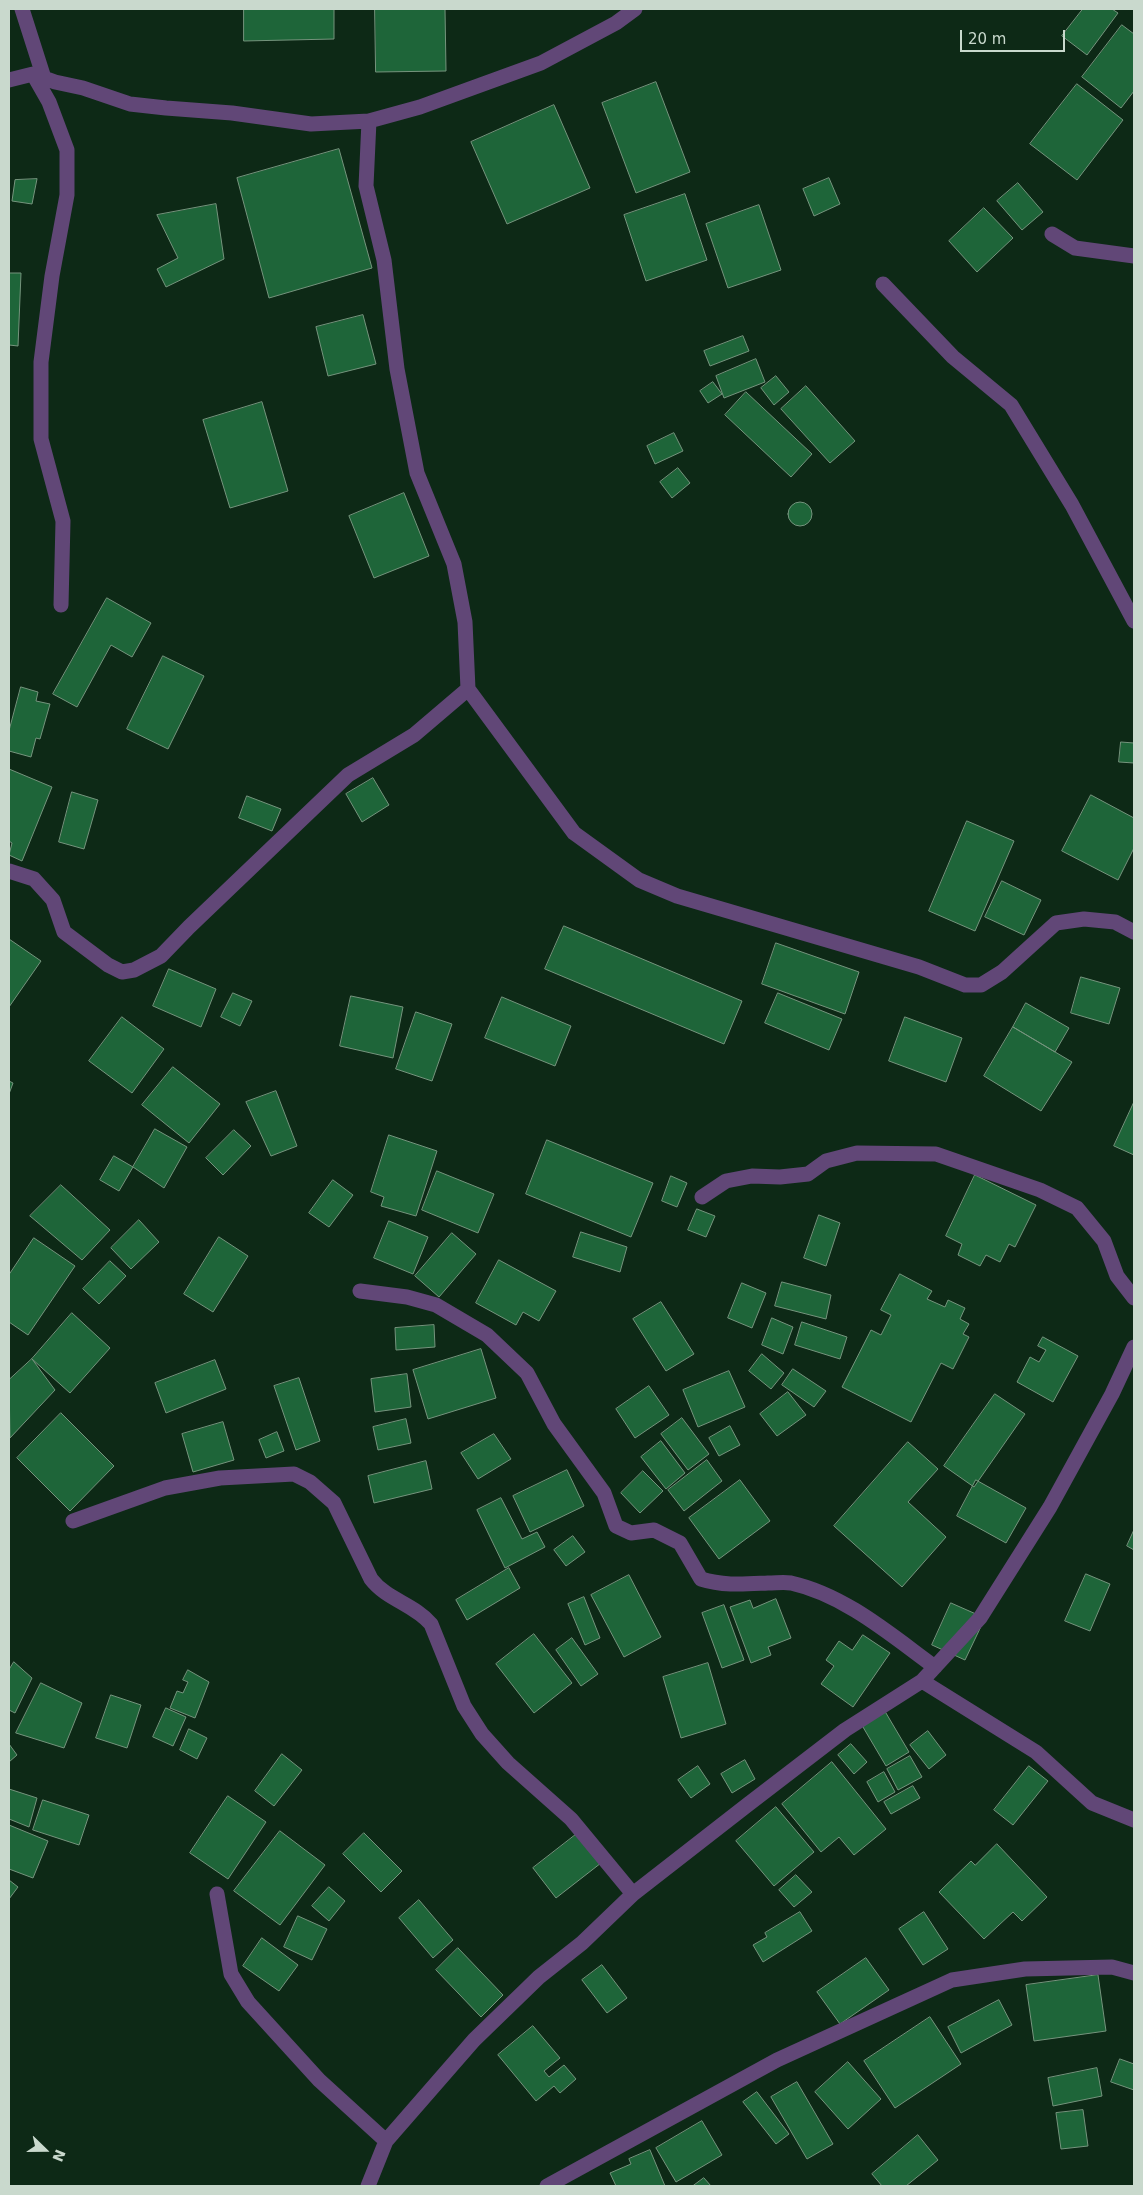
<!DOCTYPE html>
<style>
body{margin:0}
#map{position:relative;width:1143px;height:2195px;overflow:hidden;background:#0d2916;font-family:"DejaVu Sans",sans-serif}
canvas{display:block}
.frame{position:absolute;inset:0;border:10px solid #c9d9cd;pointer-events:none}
.north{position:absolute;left:20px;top:2125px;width:50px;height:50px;-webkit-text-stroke:4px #0d2916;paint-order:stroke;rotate:112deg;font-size:14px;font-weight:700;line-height:20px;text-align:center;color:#c9d9cd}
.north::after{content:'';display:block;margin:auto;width:18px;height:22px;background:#c9d9cd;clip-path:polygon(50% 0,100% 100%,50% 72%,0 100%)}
.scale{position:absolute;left:960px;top:30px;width:105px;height:22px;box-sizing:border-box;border:2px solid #c9d9cd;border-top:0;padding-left:6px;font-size:15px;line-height:18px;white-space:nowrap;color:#c9d9cd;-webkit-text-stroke:4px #0d2916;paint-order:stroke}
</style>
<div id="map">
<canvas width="1143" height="2195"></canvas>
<div class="frame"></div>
<div class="north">N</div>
<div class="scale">20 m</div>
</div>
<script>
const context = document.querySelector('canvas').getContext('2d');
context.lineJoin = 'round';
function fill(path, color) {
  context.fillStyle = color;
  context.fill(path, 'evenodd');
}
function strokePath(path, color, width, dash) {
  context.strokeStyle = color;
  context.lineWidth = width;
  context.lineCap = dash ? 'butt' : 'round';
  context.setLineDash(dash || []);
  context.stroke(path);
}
const building = new Path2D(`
 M244,9H334V39L244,41Z
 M375,9H445L446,71L376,72Z
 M1083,9H1112L1118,13L1087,55L1062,36Z
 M1122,25L1134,34V91L1121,108L1082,77Z
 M656,82L690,172L636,193L602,103Z
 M1077,84L1123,120L1077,180L1030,144Z
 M554,105L590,188L507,224L471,142Z
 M339,149L372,268L269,298L237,178Z
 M829,178L840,204L814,216L803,189Z
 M37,179L32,204L12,201L15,180Z
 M1018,183L1043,212L1022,230L997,201Z
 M685,194L707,260L646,281L624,215Z
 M216,204L224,259L166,287L157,269L178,258L157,215Z
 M759,205L781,270L728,288L706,224Z
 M984,208L1013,238L977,272L949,241Z
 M9,273H21L18,346L9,345Z
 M363,315L376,364L328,376L316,327Z
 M743,336L749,351L710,366L704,351Z
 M756,359L765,382L724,398L716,376Z
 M776,376L789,392L774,405L761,388Z
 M713,382L722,394L708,403L700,391Z
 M806,386L855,441L830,463L781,409Z
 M746,392L812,454L791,477L725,415Z
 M262,402L288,491L230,508L203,420Z
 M674,433L683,451L655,464L647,446Z
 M678,468L690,483L672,498L660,482Z
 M404,493L429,556L374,578L349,516Z
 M788 514a12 12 0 1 1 24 0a12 12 0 1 1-24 0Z
 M107,598L151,623L132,657L111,645L77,707L53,694Z
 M163,656L204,676L168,749L127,729Z
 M21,687L38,692L36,701L50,704L40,739L36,738L31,757L9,751V731Z
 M1121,742L1134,743V763L1119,762Z
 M9,769L52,787L22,861L9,855L12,843L9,841Z
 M373,778L389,805L362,822L346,794Z
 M72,792L98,800L84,849L59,842Z
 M1091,795L1134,818V848L1118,880L1062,851Z
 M247,796L281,809L272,831L239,818Z
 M967,821L1014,841L975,931L929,911Z
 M1002,881L1041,900L1024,935L985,917Z
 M564,926L742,1001L724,1044L545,969Z
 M9,939L41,961L9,1007Z
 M776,943L859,972L845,1014L762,984Z
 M169,969L216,989L201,1027L153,1006Z
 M1081,977L1120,988L1109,1024L1071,1013Z
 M233,993L252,1001L240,1026L221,1017Z
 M778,993L842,1019L829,1050L765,1023Z
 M351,996L403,1007L393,1058L340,1046Z
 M502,997L571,1026L555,1066L485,1038Z
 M1026,1003L1069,1028L1055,1052L1013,1027Z
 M416,1012L452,1024L432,1081L396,1069Z
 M122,1017L164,1049L132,1093L89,1061Z
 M905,1017L962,1038L946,1082L889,1061Z
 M1013,1027L1072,1062L1041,1111L984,1076Z
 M173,1067L220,1104L189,1143L142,1105Z
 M9,1081L13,1083L9,1094Z
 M276,1091L297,1146L271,1156L246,1102Z
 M1134,1102V1155L1114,1146Z
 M155,1129L187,1147L164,1188L133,1167Z
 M234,1130L251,1146L223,1175L206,1158Z
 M389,1135L437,1151L416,1216L381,1206L384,1197L371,1192Z
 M547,1140L653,1183L631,1237L526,1194Z
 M114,1156L133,1167L119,1191L100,1180Z
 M437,1171L494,1194L478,1233L422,1210Z
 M975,1175L1036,1205L1015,1247L1009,1244L1000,1262L986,1255L980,1266L958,1255L962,1244L946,1236Z
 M671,1176L687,1183L677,1207L662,1201Z
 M333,1180L353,1195L329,1227L309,1213Z
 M61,1185L110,1230L82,1260L30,1216Z
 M697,1209L715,1216L706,1237L688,1230Z
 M819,1215L840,1223L826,1266L804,1258Z
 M139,1220L159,1242L131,1269L111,1248Z
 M389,1221L428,1237L413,1274L374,1258Z
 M581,1232L627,1247L620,1272L573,1257Z
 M452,1233L476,1254L439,1297L415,1276Z
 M219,1237L248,1256L213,1312L184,1294Z
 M34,1238L75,1266L28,1335L9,1322V1275Z
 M499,1260L556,1291L539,1321L523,1312L516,1325L476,1303Z
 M110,1261L126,1276L99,1304L83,1289Z
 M900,1274L932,1291L927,1299L945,1307L948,1300L965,1308L960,1319L969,1324L963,1334L969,1337L953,1369L941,1363L911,1422L842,1387L871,1330L881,1335L891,1315L881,1310Z
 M782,1282L831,1295L826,1319L775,1306Z
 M742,1283L766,1293L752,1328L728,1318Z
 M661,1302L694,1354L666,1371L633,1319Z
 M72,1313L110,1348L70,1393L32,1359Z
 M772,1318L793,1327L783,1354L762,1345Z
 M802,1322L847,1337L840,1359L795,1345Z
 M434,1325L435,1347L396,1350L395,1328Z
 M1043,1337L1078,1356L1053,1402L1017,1382L1030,1357L1039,1362L1046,1350L1038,1346Z
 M481,1349L496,1398L428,1419L413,1370Z
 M762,1354L784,1373L771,1389L749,1371Z
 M32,1359L55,1390L10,1438L9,1380Z
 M215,1360L226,1389L166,1413L155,1383Z
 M793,1369L826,1391L814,1407L782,1385Z
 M729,1371L745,1407L698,1427L683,1390Z
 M407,1374L411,1407L375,1412L371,1379Z
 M299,1378L320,1441L296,1450L274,1386Z
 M649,1386L669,1415L635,1438L616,1409Z
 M788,1392L806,1415L777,1436L760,1414Z
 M995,1394L1025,1414L974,1487L944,1466Z
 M61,1413L114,1466L70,1511L17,1458Z
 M682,1418L709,1454L688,1470L661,1434Z
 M406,1419L411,1443L378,1450L373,1427Z
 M223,1422L234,1460L193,1472L182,1434Z
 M730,1426L740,1445L719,1456L709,1438Z
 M277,1432L284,1451L266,1458L259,1440Z
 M494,1434L511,1459L478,1479L461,1453Z
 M661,1441L685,1473L666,1489L641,1457Z
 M908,1442L938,1469L908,1502L946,1537L902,1587L834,1526Z
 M707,1460L722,1481L684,1511L668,1490Z
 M426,1461L432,1489L374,1503L368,1476Z
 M567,1470L584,1506L530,1532L513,1496Z
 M643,1471L663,1491L640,1513L621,1493Z
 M740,1480L770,1521L719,1559L689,1518Z
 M976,1480L1026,1508L1006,1543L957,1516Z
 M501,1498L522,1539L537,1532L545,1547L505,1568L477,1510Z
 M1134,1530V1550L1127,1546Z
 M573,1536L585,1552L566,1566L554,1550Z
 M509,1568L520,1588L467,1620L456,1600Z
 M1086,1574L1110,1584L1090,1631L1065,1621Z
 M629,1575L661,1637L624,1657L591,1595Z
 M584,1597L600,1638L585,1645L568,1604Z
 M776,1599L791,1638L768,1647L771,1655L751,1663L730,1607L750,1600L753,1608Z
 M951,1603L985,1618L965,1660L932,1645Z
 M724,1605L744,1660L722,1668L702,1613Z
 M534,1634L572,1683L534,1713L496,1664Z
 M863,1635L890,1653L853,1707L821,1684L834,1666L826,1660L839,1641L852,1650Z
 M572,1638L598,1674L581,1686L556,1650Z
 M14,1662L32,1678L15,1713L9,1710V1670Z
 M708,1663L726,1724L681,1738L663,1677Z
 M188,1670L209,1682L195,1718L170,1708L177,1691L183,1693L188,1682L183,1680Z
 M41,1683L82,1703L64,1748L16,1733Z
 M111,1695L141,1705L127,1748L96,1738Z
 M166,1708L186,1717L173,1746L153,1737Z
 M883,1708L909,1752L886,1766L860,1722Z
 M189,1729L207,1738L197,1759L180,1750Z
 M928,1731L946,1755L929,1769L910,1745Z
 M9,1744L17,1755L9,1762Z
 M851,1744L867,1762L854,1774L838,1755Z
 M282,1754L302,1770L274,1806L255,1791Z
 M910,1756L922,1777L898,1790L887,1769Z
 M745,1760L755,1779L732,1793L721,1774Z
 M832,1762L886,1829L854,1855L839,1837L821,1852L782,1804Z
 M698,1766L710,1784L691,1798L678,1780Z
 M1029,1766L1048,1781L1013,1825L994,1810Z
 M884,1772L895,1792L878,1802L867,1782Z
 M913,1786L920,1798L891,1814L884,1802Z
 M9,1789L37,1798L29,1827L9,1819Z
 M228,1796L266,1822L228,1879L190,1853Z
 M43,1800L89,1815L79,1845L33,1830Z
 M776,1807L814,1852L774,1886L736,1841Z
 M9,1825L48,1841L33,1878L9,1869Z
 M280,1831L325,1865L280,1925L234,1891Z
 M364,1833L402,1871L381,1892L343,1854Z
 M578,1833L601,1863L556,1898L533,1868Z
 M997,1844L1047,1897L1022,1921L1013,1912L984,1939L939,1892L971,1861L975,1865Z
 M796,1875L812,1892L794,1907L779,1890Z
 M9,1880L18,1887L9,1899Z
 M329,1887L345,1901L329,1921L312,1906Z
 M419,1900L453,1940L433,1958L399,1918Z
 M800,1912L812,1931L763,1962L753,1945L767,1937L765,1933Z
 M924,1912L948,1949L923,1965L899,1929Z
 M298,1916L327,1929L312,1960L284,1947Z
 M262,1938L298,1965L279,1991L243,1966Z
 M458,1948L503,1995L481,2017L436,1970Z
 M866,1958L889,1990L840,2024L817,1992Z
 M602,1965L627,1998L607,2013L582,1980Z
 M1098,1975L1106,2031L1034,2041L1026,1985Z
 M999,2000L1012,2025L961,2053L948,2027Z
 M930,2017L961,2064L895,2108L864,2061Z
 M533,2026L560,2058L544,2071L549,2077L564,2065L576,2079L560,2093L554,2086L536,2101L498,2055Z
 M1120,2059L1134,2064V2090L1111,2082Z
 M848,2062L881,2099L848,2129L815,2092Z
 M1097,2068L1102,2096L1053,2106L1048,2078Z
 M797,2082L833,2144L807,2159L771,2097Z
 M757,2092L789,2134L776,2144L743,2102Z
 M1083,2110L1088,2146L1061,2149L1056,2113Z
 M702,2121L722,2155L676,2182L656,2148Z
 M918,2135L938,2160L906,2186H882L872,2174Z
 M650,2150L665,2186H616L610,2173L631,2164L629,2159Z
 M704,2178L711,2186H693Z`);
const street = new Path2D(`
 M22,9L44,78
 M33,74L49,102L67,150V195L52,276L41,362V439L63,521L61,605
 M9,80L33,74L55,82L83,88L130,104L166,108L232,113L311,124L369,121L420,107L541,63L616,23L635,9
 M369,121L366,186L384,260L397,369L417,473L454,564L465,622L468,689L574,833L639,880L677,896L919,967L965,985H981L1002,972L1056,923L1084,919L1115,922L1134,932
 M1052,234L1075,248L1134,256
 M883,284L953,357L1011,405L1072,505L1134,621
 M9,871L34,879L53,900L64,932L108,965L122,972L134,970L161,956L189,927L348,775L414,735L468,689
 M702,1197L726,1181L752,1176L780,1177L808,1174L826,1161L857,1153L936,1154L1040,1190L1077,1208L1104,1241L1117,1276L1134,1298
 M360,1291L407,1297L436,1305L487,1335L527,1373L554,1424L604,1493L616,1526L631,1533L654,1530L680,1543L701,1579C723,1586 745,1584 768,1583C776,1583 784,1582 791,1583C845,1595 891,1635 935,1667
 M73,1521L165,1488L220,1478L294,1474L310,1482L334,1503L371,1579C387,1600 414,1604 431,1624L464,1706L482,1734L508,1763L571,1819L633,1894
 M922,1681L1036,1752L1092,1803L1134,1820
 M217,1894L231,1974L248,2002L319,2080L386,2141
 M368,2186L386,2141L474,2040L539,1977L582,1943L633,1894L746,1806L845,1730L922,1681L980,1618L1050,1507L1112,1394L1134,1347
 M547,2186L777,2060L952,1980L1025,1969L1112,1967L1134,1973`);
fill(building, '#1e6539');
strokePath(building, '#75947d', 1);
strokePath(street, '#614777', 15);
</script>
